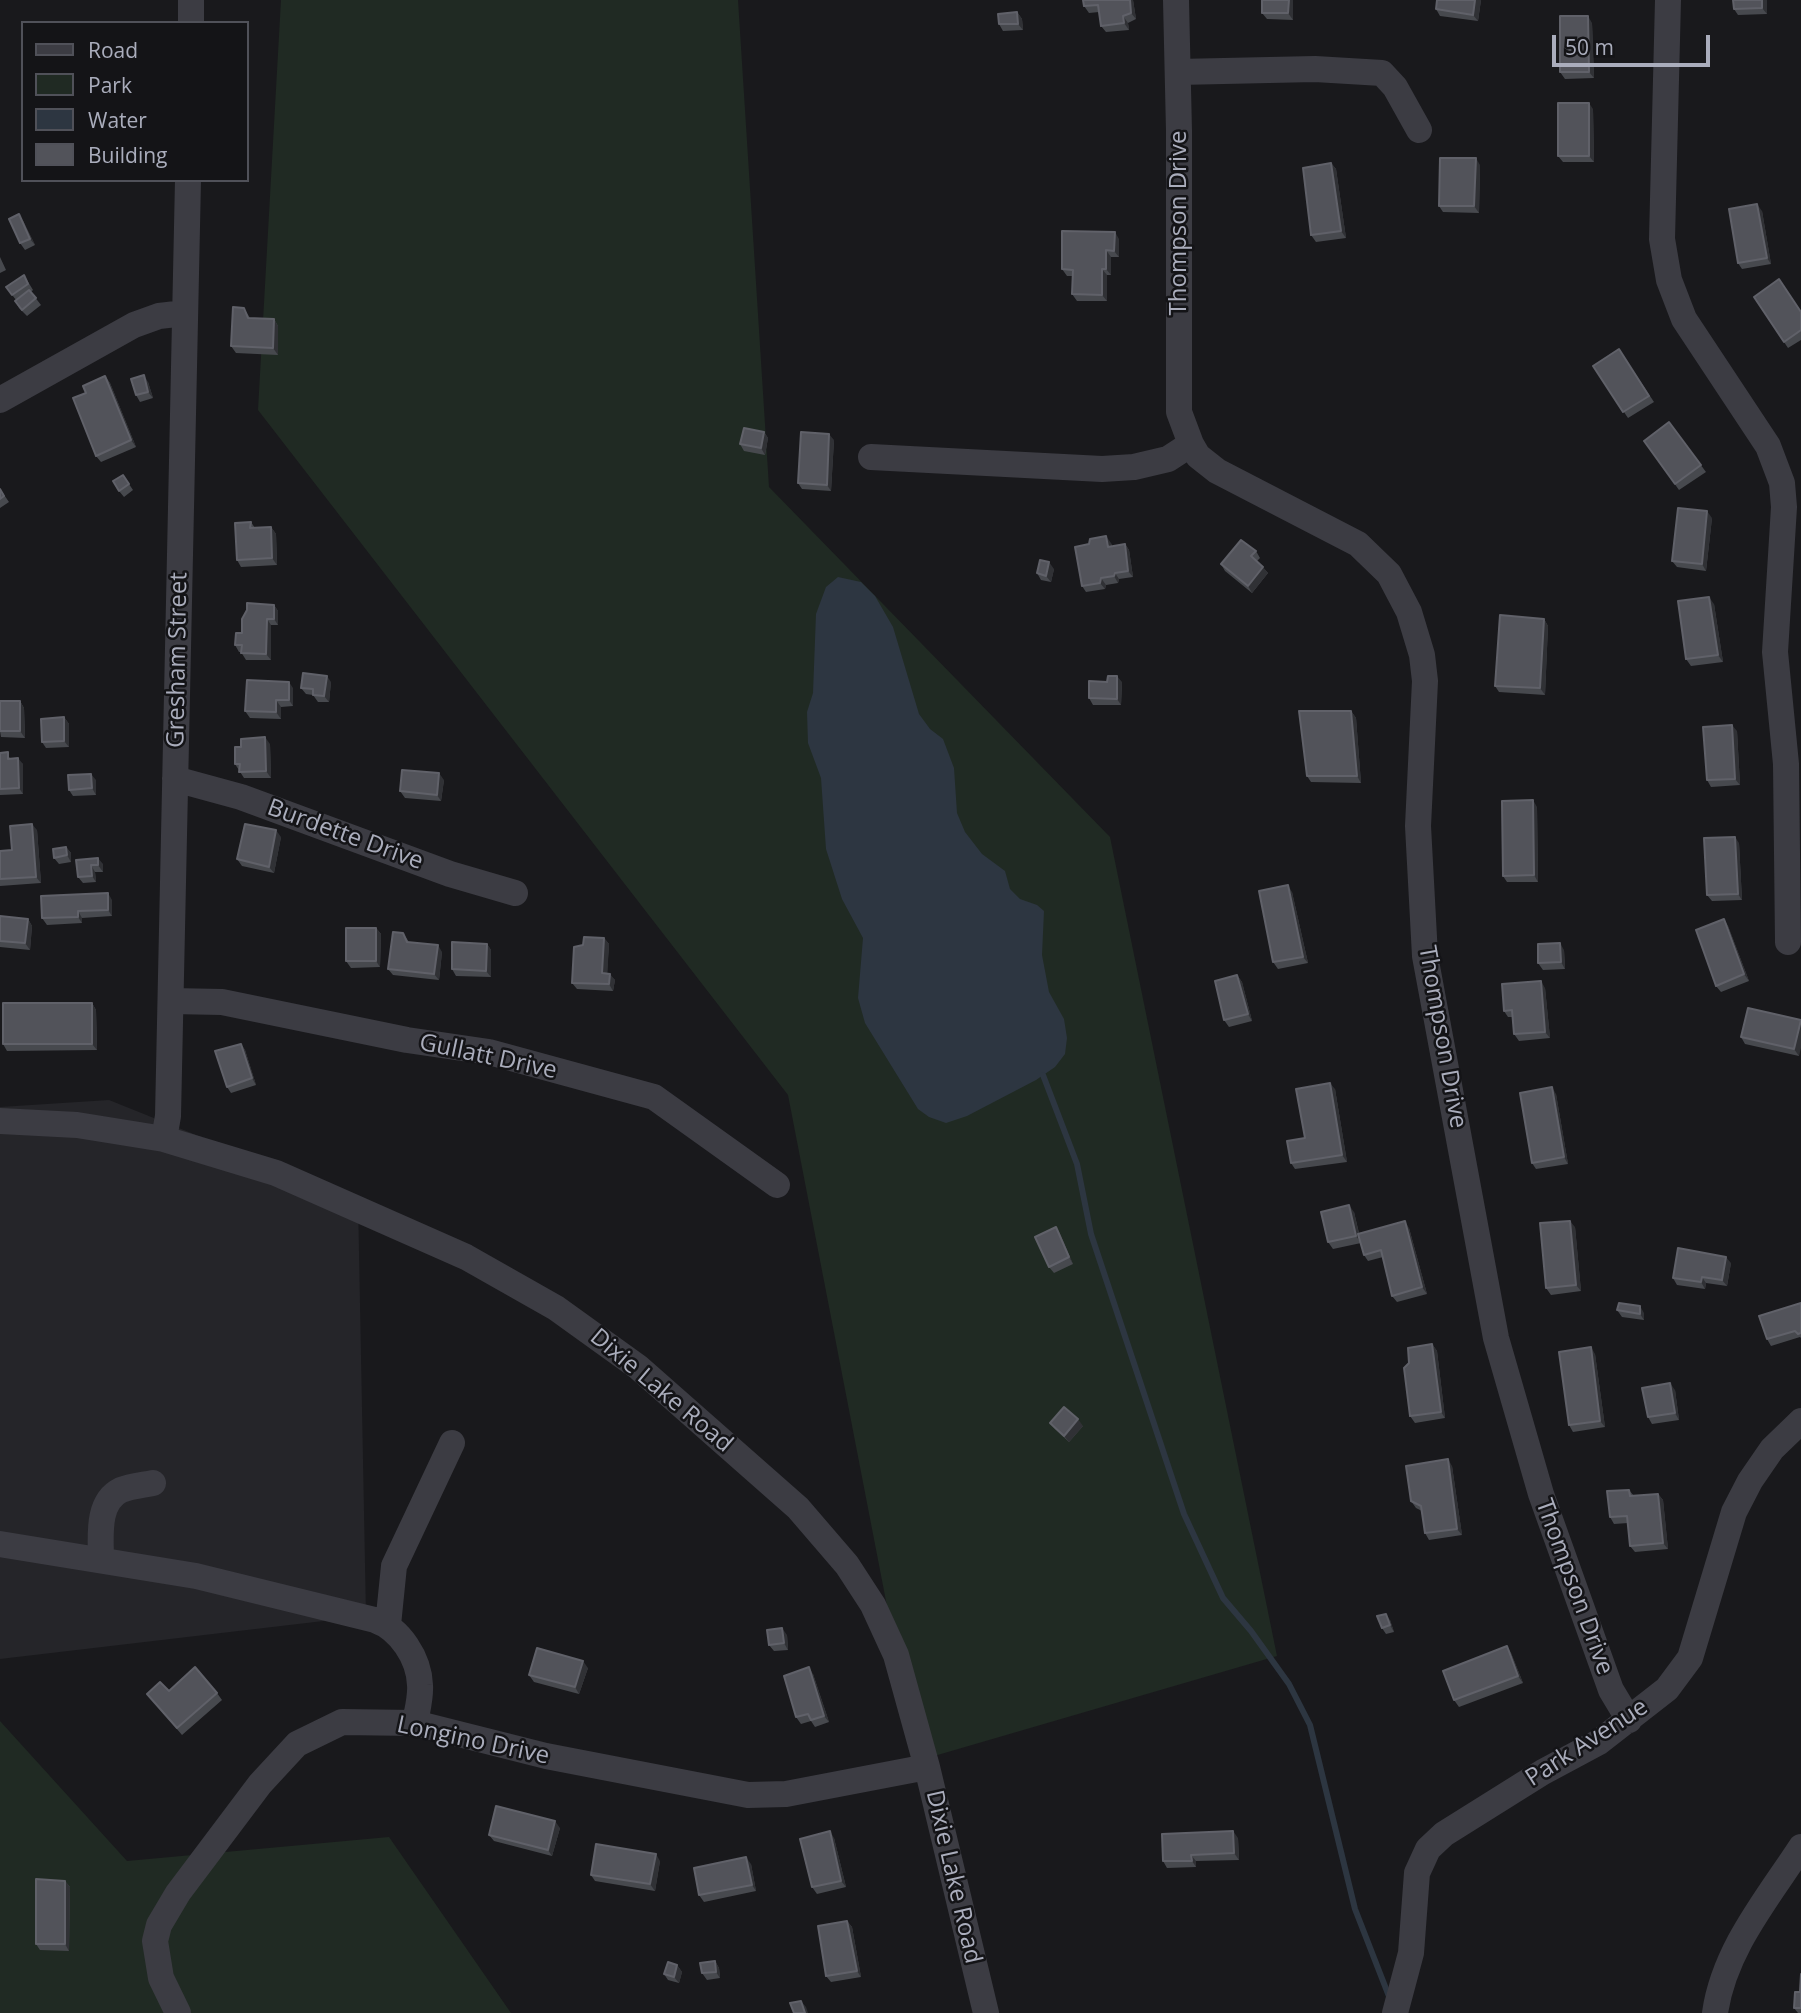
<!DOCTYPE html>
<style>
body{margin:0}
#map{position:relative;width:1801px;height:2013px;overflow:hidden;background:#19191c;font-family:"Open Sans",sans-serif}
canvas{display:block}
.legend{position:absolute;left:21px;top:21px;width:228px;height:161px;box-sizing:border-box;background:#141417;border:2px solid #505159;margin:0;padding:9px 12px;list-style:none;font-size:21px;color:#aaadbc}
.legend li{display:flex;align-items:center;gap:14px;height:35px}
.legend b{width:35px;border:2px solid #505159}
.scale{position:absolute;left:1552px;top:35px;width:158px;height:32px;box-sizing:border-box;border:4px solid #aaadbc;border-top:0;padding-left:9px;font-size:21px;line-height:24px;white-space:nowrap;color:#aaadbc;-webkit-text-stroke:5px #141417;paint-order:stroke}
</style>
<div id="map">
<canvas width="1801" height="2013"></canvas>
<ul class="legend">
<li><b style="height:9px;background:#3c3c43"></b>Road</li>
<li><b style="height:19px;background:#202a23"></b>Park</li>
<li><b style="height:19px;background:#2d3641"></b>Water</li>
<li><b style="height:19px;background:#52535a"></b>Building</li>
</ul>
<div class="scale">50 m</div>
</div>
<script>
const context = document.querySelector('canvas').getContext('2d');
context.lineJoin = 'round';
function fill(path, color) {
  context.fillStyle = color;
  context.fill(path, 'evenodd');
}
function strokePath(path, color, width, dash) {
  context.strokeStyle = color;
  context.lineWidth = width;
  context.lineCap = dash ? 'butt' : 'round';
  context.setLineDash(dash || []);
  context.stroke(path);
}
function label(font, color, halo, rows, align = 'center') {
  context.font = font + ' "Open Sans",sans-serif';
  context.lineWidth = 5;
  context.setLineDash([]);
  context.textBaseline = 'middle';
  context.strokeStyle = halo;
  context.fillStyle = color;
  for (const [text, x, y, turn = 0] of rows) {
    context.save();
    context.translate(x, y);
    context.rotate((+turn || 0) * Math.PI / 180);
    context.textAlign = isNaN(turn) ? turn : align;
    if (halo) context.strokeText(text, 0, 0);
    context.fillText(text, 0, 0);
    context.restore();
  }
}
const built = new Path2D(`
 M109,1100L358,1200L366,1616L0,1659V1107Z`);
const green = new Path2D(`
 M281,0H738L769,487L1110,837L1277,1656L917,1761L788,1095L258,410Z
 M0,1721L127,1861L389,1837L511,2013H0Z`);
const water = new Path2D(`
 M838,577L861,582L875,596L893,627L919,714L930,729L943,739L954,768L957,813L965,832L982,854L1005,871L1010,889L1020,899L1037,905L1044,911L1042,955L1049,992L1064,1019L1067,1038L1065,1054L1055,1067L1036,1080L967,1116L946,1123L929,1117L918,1109L865,1023L858,998L863,938L842,899L826,849L821,778L808,743L807,712L813,693L816,614L826,587Z`);
const stream = new Path2D(`
 M1043,1075L1077,1164L1091,1234L1184,1514L1223,1598L1251,1631L1289,1684L1310,1725L1355,1909L1390,1999`);
const minor = new Path2D(`
 M1176,0L1179,131V412L1191,444L1198,456L1217,471L1358,544L1389,574L1409,612L1422,655L1425,681L1418,826L1425,956L1496,1338L1541,1494L1611,1690L1629,1720
 M1668,0L1662,239L1669,280L1684,319L1768,446L1782,483L1784,507L1775,652L1786,764L1788,942
 M191,23V0
 M1178,72L1315,69L1382,73L1395,87L1419,130
 M0,400L134,325L159,316L185,313
 M871,457L1102,469L1134,467L1168,459L1191,444
 M175,779L241,797L450,874L515,893
 M171,1001L222,1002L407,1040L489,1052L654,1097L777,1185
 M0,1121L77,1125L164,1139L276,1173L466,1257L556,1308L638,1367L798,1508L847,1565L873,1605L896,1655L927,1767L986,2013
 M164,1139L168,1116L188,180
 M0,1544L196,1576L375,1620C400,1629 419,1658 420,1685C421,1697 417,1711 415,1723
 M101,1560C101,1538 96,1502 121,1490C130,1486 143,1485 153,1483
 M388,1625L394,1566L452,1443
 M178,2013L161,1978L155,1941L159,1925L178,1893L260,1784L297,1744L342,1722L415,1723L546,1756L748,1795L786,1794L927,1767
 M1395,2013L1411,1953L1417,1873L1428,1849L1444,1834L1543,1772L1599,1742L1667,1689L1690,1658L1734,1512L1750,1481L1772,1449L1801,1421
 M1715,2013C1724,1950 1767,1899 1801,1847`);
const wall = new Path2D(`
 M1133,0L1136,19L1128,23L1129,30L1106,32L1101,26L1099,12L1089,13L1084,6Z
 M1293,0V20L1267,19L1262,13Z
 M1481,0L1478,21L1440,16L1436,9Z
 M1733,0H1767V14L1738,15L1734,9Z
 M1017,12L1022,19L1023,30L1003,31L999,24Z
 M1592,23L1594,78L1565,79L1560,72Z
 M1593,109L1594,162H1563L1558,156Z
 M1331,163L1336,169L1346,238L1316,242L1311,235Z
 M1480,165L1479,213L1443,212L1439,206Z
 M1762,211L1771,264L1742,269L1738,263Z
 M23,221L35,245L25,250L20,243Z
 M1119,239V257H1111V275H1107V301H1077L1072,294L1073,276H1067L1062,269Z
 M0,257L6,270L0,273Z
 M24,275L33,290L31,292L41,305L27,316L19,308L15,301L16,300L6,287Z
 M1754,297L1801,312V340L1788,348Z
 M244,308L250,318L274,319L278,326V355L236,353L231,346Z
 M1619,349L1654,402L1628,418L1593,366Z
 M105,376L110,383L136,447L101,462L96,456L86,393Z
 M148,382L153,398L140,402L136,395Z
 M1669,422L1706,472L1679,490L1644,441Z
 M764,432L768,438L765,455L744,451L740,444Z
 M834,440L831,491L802,489L798,483Z
 M123,475L133,490L124,497L119,491Z
 M0,489L9,502L0,508Z
 M1712,518L1706,571L1677,567L1672,561Z
 M251,522L255,528L271,527L276,534L277,565L241,567L237,560Z
 M1111,543L1112,546L1125,544L1129,550L1133,577L1119,579L1118,583L1106,585L1105,589L1086,592L1082,586Z
 M1256,551L1260,558L1257,561L1268,573L1252,593L1225,571L1221,564Z
 M1054,569L1051,582L1041,580L1037,573Z
 M1714,604L1723,662L1691,666L1686,659Z
 M274,605L278,611V625H271V660H246L241,652H239L235,645L242,633Z
 M1544,619L1548,626L1545,695L1499,692L1495,686Z
 M331,682L329,702H318L313,695L306,694L301,688Z
 M1107,682H1122L1121,705H1093L1089,698Z
 M293,688V706L281,707V719L250,718L245,711Z
 M20,701L24,708L25,738L1,737L0,731Z
 M1351,711L1356,718L1361,783L1311,782L1307,776Z
 M64,717L69,724V747L46,748L42,742Z
 M1737,731L1740,785L1711,787L1707,780Z
 M270,744L271,778H244L235,764Z
 M0,753L23,764V794L0,795Z
 M96,780V795L73,796L69,790Z
 M444,780L441,801L405,798L400,791Z
 M1537,807L1538,882H1507L1503,876Z
 M37,830L41,883L0,886V851L12,850Z
 M281,837L274,873L242,866L237,859Z
 M1739,843L1742,900L1712,901L1707,895Z
 M66,847L71,853V862L59,864L54,858Z
 M76,860L103,864V872H95L96,882L83,883L78,877Z
 M1292,892L1308,963L1278,969L1273,962Z
 M112,900V916L82,918V923L47,925L42,918Z
 M0,916L28,919L32,926L30,950L0,947Z
 M1724,919L1728,926L1749,981L1721,992L1716,986Z
 M376,928L381,934L380,967L351,968L346,961Z
 M403,933L409,942L442,952L439,980L393,975L388,969Z
 M604,938L609,944L607,973L615,980L613,991L577,989L572,983L583,945Z
 M487,944L491,950V977L456,976L452,969Z
 M1564,950L1565,969L1543,970L1538,963Z
 M1237,975L1242,982L1252,1021L1229,1027L1224,1020Z
 M1545,988L1550,1038L1519,1041L1514,1034L1512,1017H1508L1504,1011Z
 M92,1003L96,1010L97,1050L7,1051L3,1044Z
 M1801,1020L1799,1056L1745,1044L1741,1037Z
 M241,1044L245,1050L256,1085L231,1093L227,1087Z
 M1335,1089L1347,1162L1295,1169L1291,1163Z
 M1556,1094L1568,1164L1536,1169L1532,1163Z
 M1354,1212L1359,1233L1409,1228L1427,1294L1397,1302L1392,1296L1383,1257L1368,1261L1364,1255L1361,1243L1333,1249L1328,1242Z
 M1056,1227L1060,1234L1073,1264L1054,1273L1049,1267Z
 M1575,1227L1581,1291L1551,1295L1546,1288Z
 M1731,1263L1727,1286L1706,1283L1705,1289L1677,1285L1673,1278Z
 M1801,1303V1338L1800,1337L1771,1346L1767,1339Z
 M1617,1310L1644,1313V1320L1622,1317Z
 M1432,1344L1437,1351L1445,1418L1415,1423L1410,1416Z
 M1595,1354L1605,1427L1573,1432L1569,1425Z
 M1675,1390L1679,1420L1652,1424L1648,1417Z
 M1050,1423L1083,1426L1069,1442L1055,1429Z
 M1452,1466L1462,1535L1429,1540L1425,1533L1422,1511L1416,1508L1411,1501Z
 M1629,1490L1634,1496L1658,1494L1663,1500L1668,1549L1635,1552L1630,1546L1628,1523L1614,1524L1610,1517Z
 M1390,1620L1394,1632L1386,1634L1382,1628Z
 M787,1635L788,1650L774,1651L769,1645Z
 M1507,1646L1511,1653L1523,1683L1459,1707L1454,1700Z
 M588,1668L579,1694L534,1682L529,1675Z
 M813,1674L829,1722L815,1727L811,1721L801,1724L796,1717Z
 M169,1691L217,1693L222,1700L182,1735L147,1694Z
 M560,1828L552,1856L494,1841L489,1835Z
 M834,1838L846,1887L817,1894L812,1887Z
 M1238,1838L1239,1860L1196,1861V1867L1167,1868L1163,1861Z
 M660,1861L655,1891L595,1881L591,1875Z
 M751,1864L756,1891L704,1902L699,1895Z
 M65,1881L70,1887L69,1951L40,1950L36,1944Z
 M847,1921L852,1927L861,1977L831,1982L826,1976Z
 M715,1961L719,1968L720,1978L707,1980L702,1973Z
 M677,1965L682,1972L679,1983L668,1980L664,1974Z
 M1801,1974V2013H1798L1794,2008L1800,1992Z`);
const shadedWall = new Path2D(`
 M1130,0H1133L1136,19L1131,13Z
 M1289,0H1293V20L1288,13Z
 M1475,0H1481L1478,21L1473,15Z
 M1762,0H1767V14L1762,8Z
 M1017,12L1022,19L1023,30L1018,24Z
 M1123,16L1128,23L1129,30L1124,23Z
 M1588,16L1592,23L1594,78L1589,72Z
 M1589,103L1593,109L1594,162L1589,156Z
 M1476,158L1480,165L1479,213L1474,206Z
 M1331,163L1336,169L1346,238L1341,231Z
 M1757,204L1762,211L1771,264L1767,258Z
 M19,214L23,221L35,245L30,239Z
 M1115,232L1119,239V257L1114,251Z
 M1106,250L1111,257V275L1106,269Z
 M1102,269L1107,275V301L1102,295Z
 M274,319L278,326V355L273,348Z
 M144,375L148,382L153,398L148,392Z
 M105,376L110,383L136,447L131,440Z
 M764,432L768,438L765,455L761,448Z
 M829,434L834,440L831,491L827,485Z
 M1707,511L1712,518L1706,571L1702,564Z
 M271,527L276,534L277,565L272,558Z
 M1106,536L1111,543L1113,553L1108,547Z
 M1125,544L1129,550L1133,577L1128,571Z
 M1049,562L1054,569L1051,582L1046,576Z
 M1263,567L1268,573L1252,593L1248,586Z
 M1115,573L1119,579L1118,583L1114,576Z
 M1101,578L1106,585L1105,589L1100,583Z
 M1709,597L1714,604L1723,662L1718,655Z
 M274,605L278,611V625L274,619Z
 M267,619L271,625V660L266,654Z
 M1544,619L1548,626L1545,695L1540,688Z
 M327,676L331,682L329,702L324,696Z
 M1117,676L1122,682L1121,705L1117,699Z
 M289,682L293,688V706L289,700Z
 M276,700L281,707V719L276,712Z
 M20,701L24,708L25,738L20,731Z
 M1351,711L1356,718L1361,783L1357,776Z
 M64,717L69,724V747L64,741Z
 M1732,725L1737,731L1740,785L1735,779Z
 M265,737L270,744L271,778L266,771Z
 M18,758L23,764V794L19,788Z
 M439,773L444,780L441,801L437,795Z
 M91,774L96,780V795L92,788Z
 M1533,800L1537,807L1538,882L1534,875Z
 M32,824L37,830L41,883L36,877Z
 M276,830L281,837L274,873L269,867Z
 M1735,837L1739,843L1742,900L1738,894Z
 M66,847L71,853V862L67,855Z
 M98,858L103,864V872L98,865Z
 M91,865L95,872L96,882L92,876Z
 M1288,885L1292,892L1308,963L1303,957Z
 M108,893L112,900V916L108,910Z
 M78,911L82,918V923L78,917Z
 M28,919L32,926L30,950L25,943Z
 M1724,919L1728,926L1749,981L1744,974Z
 M376,928L381,934L380,967L376,961Z
 M604,938L609,944L607,980L602,973Z
 M1560,943L1564,950L1565,969L1561,962Z
 M487,944L491,950V977L486,971Z
 M438,945L442,952L439,980L434,974Z
 M610,974L615,980L613,991L609,984Z
 M1237,975L1242,982L1252,1021L1248,1014Z
 M1541,981L1545,988L1550,1038L1545,1032Z
 M92,1003L96,1010L97,1050L92,1044Z
 M1801,1023V1048L1799,1056L1794,1049Z
 M241,1044L245,1050L256,1085L252,1078Z
 M1330,1083L1335,1089L1347,1162L1342,1155Z
 M1552,1087L1556,1094L1568,1164L1564,1157Z
 M1349,1205L1354,1212L1361,1243L1356,1236Z
 M1405,1221L1409,1228L1427,1294L1422,1287Z
 M1570,1221L1575,1227L1581,1291L1576,1285Z
 M1056,1227L1060,1234L1073,1264L1069,1257Z
 M1726,1257L1731,1263L1727,1286L1722,1280Z
 M1702,1277L1706,1283L1705,1289L1701,1282Z
 M1640,1306L1644,1313V1320L1640,1314Z
 M1432,1344L1437,1351L1445,1418L1441,1412Z
 M1591,1347L1595,1354L1605,1427L1600,1421Z
 M1670,1383L1675,1390L1679,1420L1675,1413Z
 M1078,1419L1083,1426L1069,1442L1064,1436Z
 M1448,1459L1452,1466L1462,1535L1457,1529Z
 M1658,1494L1663,1500L1668,1549L1663,1543Z
 M1386,1614L1390,1620L1394,1632L1390,1625Z
 M782,1628L787,1635L788,1650L784,1643Z
 M1507,1646L1511,1653L1523,1683L1518,1676Z
 M583,1661L588,1668L579,1694L575,1687Z
 M809,1667L813,1674L829,1722L824,1716Z
 M555,1821L560,1828L552,1856L548,1850Z
 M830,1831L834,1838L846,1887L841,1881Z
 M1233,1831L1238,1838L1239,1860L1234,1853Z
 M656,1854L660,1861L655,1891L650,1884Z
 M1191,1855L1196,1861V1867L1192,1861Z
 M746,1857L751,1864L756,1891L752,1885Z
 M65,1881L70,1887L69,1951L65,1944Z
 M847,1921L852,1927L861,1977L857,1971Z
 M715,1961L719,1968L720,1978L716,1972Z
 M677,1965L682,1972L679,1983L674,1977Z
 M801,2001L806,2007L808,2013H805Z`);
const building = new Path2D(`
 M1083,0H1130L1131,13L1123,16L1124,23L1101,26L1098,5L1084,6Z
 M1262,0H1289L1288,13H1262Z
 M1437,0H1475L1473,15L1436,9Z
 M1733,0H1762V8L1734,9Z
 M1017,12L1018,24H999L998,14Z
 M1560,16H1588L1589,72H1560Z
 M1558,103H1589V156H1558Z
 M1440,158H1476L1474,206H1439Z
 M1331,163L1341,231L1311,235L1303,168Z
 M1757,204L1767,258L1738,263L1729,209Z
 M19,214L30,239L20,243L9,219Z
 M1062,231L1115,232L1114,251L1106,250V269H1102V295L1072,294L1073,270L1062,269Z
 M24,275L28,284L12,295L6,287Z
 M1779,279L1801,312V330L1784,342L1754,297Z
 M29,290L36,298L22,310L15,301Z
 M233,307L244,308L248,318L274,319L273,348L231,346Z
 M1619,349L1649,396L1623,412L1593,366Z
 M144,375L148,392L136,395L131,379Z
 M105,376L131,440L96,456L73,398L86,393L83,386Z
 M1669,422L1701,465L1675,484L1644,441Z
 M744,428L764,432L761,448L740,444Z
 M801,432L829,434L827,485L798,483Z
 M123,475L129,484L119,491L113,481Z
 M0,489L4,496L0,499Z
 M1678,508L1707,511L1702,564L1672,561Z
 M251,522L250,528L271,527L272,558L237,560L235,523Z
 M1106,536L1108,547L1125,544L1128,571L1115,573L1114,576L1101,578L1100,583L1082,586L1075,547L1089,544L1090,539Z
 M1241,540L1256,551L1251,556L1263,567L1248,586L1221,564Z
 M1040,560L1049,562L1046,576L1037,573Z
 M1709,597L1718,655L1686,659L1678,601Z
 M247,603L274,605V619H267L266,654L241,653L242,645H235L236,633H242V619L247,610Z
 M1500,615L1544,619L1540,688L1495,686Z
 M303,673L327,676L324,696L313,695V689L301,688Z
 M1108,676H1117V699L1089,698V681L1107,682Z
 M247,680L289,682V700H276V712L245,711Z
 M0,701H20V731H0Z
 M1299,711H1351L1357,776H1307Z
 M64,717V741L42,742L41,719Z
 M1732,725L1735,779L1707,780L1703,727Z
 M265,737L266,771L239,772L240,764H235V747H241V739Z
 M8,752V759L18,758L19,788L0,789V753Z
 M402,770L439,773L437,795L400,791Z
 M91,774L92,788L69,790L68,775Z
 M1533,800L1534,875L1503,876L1502,801Z
 M32,824L36,877L0,879V851L12,850L10,826Z
 M245,824L276,830L269,867L237,859Z
 M1735,837L1738,894L1707,895L1704,838Z
 M66,847L67,855L54,858L53,849Z
 M98,858V865H91L92,876L78,877L76,860Z
 M1288,885L1303,957L1273,962L1259,891Z
 M108,893V910L78,911V917L42,918L41,896Z
 M0,916L28,919L25,943L0,941Z
 M1724,919L1744,974L1716,986L1696,930Z
 M346,928H376V961H346Z
 M393,932L403,933L407,942L438,945L434,974L388,969Z
 M584,937L604,938L602,973L610,974L609,984L572,983L574,947L583,945Z
 M452,942L487,944L486,971L452,969Z
 M1560,943L1561,962L1538,963V944Z
 M1237,975L1248,1014L1224,1020L1215,981Z
 M1541,981L1545,1032L1514,1034L1512,1010L1504,1011L1502,984Z
 M3,1003H92V1044H3Z
 M1748,1008L1801,1020L1794,1049L1741,1037Z
 M241,1044L252,1078L227,1087L215,1051Z
 M1330,1083L1342,1155L1291,1163L1287,1141L1305,1138L1296,1089Z
 M1552,1087L1564,1157L1532,1163L1520,1093Z
 M1349,1205L1356,1236L1328,1242L1321,1212Z
 M1405,1221L1422,1287L1392,1296L1381,1250L1364,1255L1358,1234Z
 M1570,1221L1576,1285L1546,1288L1540,1223Z
 M1056,1227L1069,1257L1049,1267L1035,1237Z
 M1678,1248L1726,1257L1722,1280L1702,1277L1701,1282L1673,1278Z
 M1619,1303L1640,1306V1314L1617,1310Z
 M1801,1303V1333L1798,1334L1795,1331L1767,1339L1759,1316Z
 M1432,1344L1441,1412L1410,1416L1404,1368L1409,1363L1408,1348Z
 M1591,1347L1600,1421L1569,1425L1559,1352Z
 M1670,1383L1675,1413L1648,1417L1642,1388Z
 M1064,1407L1078,1419L1064,1436L1050,1423Z
 M1448,1459L1457,1529L1425,1533L1421,1506L1411,1501L1406,1466Z
 M1629,1490L1630,1496L1658,1494L1663,1543L1630,1546L1627,1516L1610,1517L1607,1491Z
 M1386,1614L1390,1625L1382,1628L1377,1616Z
 M782,1628L784,1643L769,1645L767,1630Z
 M1507,1646L1518,1676L1454,1700L1443,1671Z
 M537,1648L583,1661L575,1687L529,1675Z
 M195,1667L217,1693L177,1728L147,1694L160,1682L169,1691Z
 M809,1667L824,1716L811,1720L808,1714L796,1717L784,1676Z
 M496,1806L555,1821L548,1850L489,1835Z
 M830,1831L841,1881L812,1887L800,1839Z
 M1233,1831L1234,1853L1191,1855L1192,1861H1163L1162,1834Z
 M596,1844L656,1854L650,1884L591,1875Z
 M746,1857L752,1885L699,1895L694,1868Z
 M36,1879L65,1881V1944H36Z
 M847,1921L857,1971L826,1976L818,1926Z
 M715,1961L716,1972L702,1973L700,1963Z
 M668,1962L677,1965L674,1977L664,1974Z
 M1801,1974V2008H1794L1795,1992H1800Z
 M801,2001L805,2013H794L790,2003Z`);
const streetNames = [
 ["Thompson Drive",1179,223,-90],
 ["Gresham Street",178,660,-89],
 ["Burdette Drive",345,835,20],
 ["Thompson Drive",1442,1037,80],
 ["Gullatt Drive",488,1057,12],
 ["Dixie Lake Road",661,1391,40],
 ["Thompson Drive",1574,1587,70],
 ["Longino Drive",473,1741,12],
 ["Park Avenue",1587,1743,-33],
 ["Dixie Lake Road",953,1877,77]
];
fill(built, '#252529');
fill(green, '#202a23');
fill(water, '#2d3641');
strokePath(stream, '#2d3641', 6);
strokePath(minor, '#3c3c43', 26);
fill(wall, '#47494e');
fill(shadedWall, '#303135');
fill(building, '#52535a');
strokePath(building, '#606169', 2);
label('24px', '#aaadbc', '#141417', streetNames);
</script>
